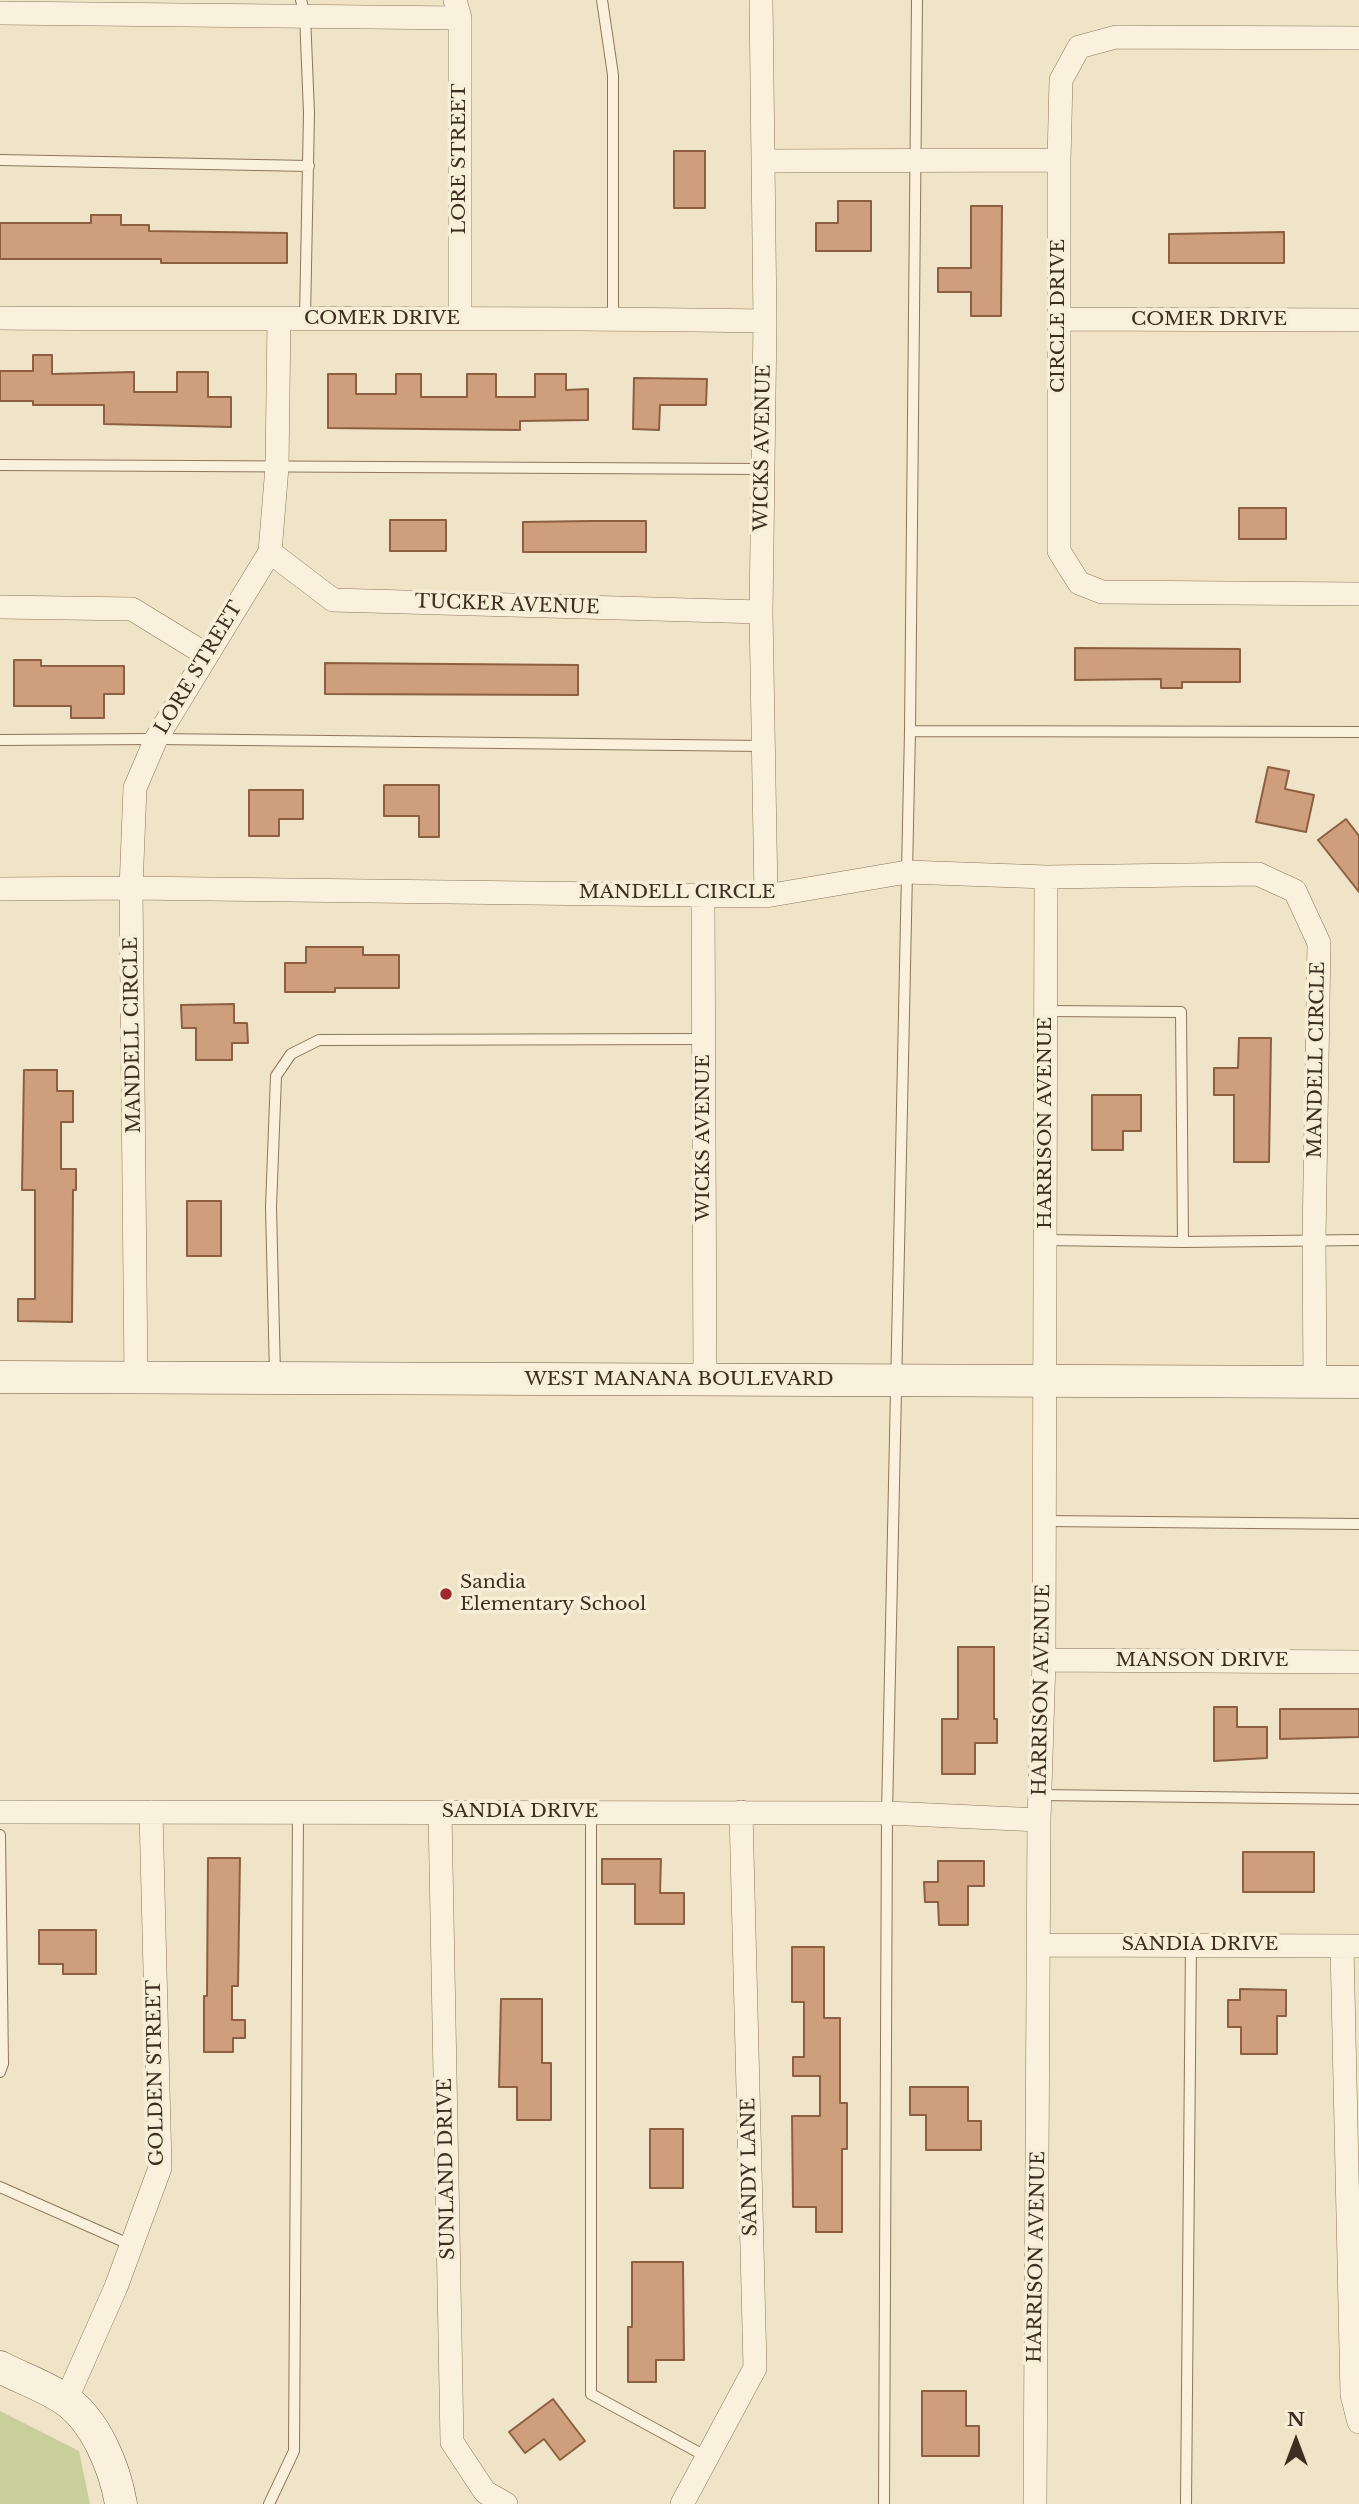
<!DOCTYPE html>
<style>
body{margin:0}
#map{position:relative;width:1359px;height:2504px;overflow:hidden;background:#f0e4c8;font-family:"Libre Baskerville",serif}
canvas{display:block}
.north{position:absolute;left:1261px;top:2406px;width:70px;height:70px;-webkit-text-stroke:5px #f7eed8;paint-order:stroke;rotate:0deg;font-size:19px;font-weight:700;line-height:28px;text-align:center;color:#3d2e20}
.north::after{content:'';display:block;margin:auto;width:24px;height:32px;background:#3d2e20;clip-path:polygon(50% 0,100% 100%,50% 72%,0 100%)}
</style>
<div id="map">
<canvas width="1359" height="2504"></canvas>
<div class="north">N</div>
</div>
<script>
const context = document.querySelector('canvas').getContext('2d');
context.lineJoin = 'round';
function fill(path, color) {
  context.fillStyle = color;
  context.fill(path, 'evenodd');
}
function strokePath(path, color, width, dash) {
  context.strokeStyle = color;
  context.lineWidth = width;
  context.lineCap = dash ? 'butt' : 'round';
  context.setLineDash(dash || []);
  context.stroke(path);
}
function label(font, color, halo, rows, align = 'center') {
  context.font = font + ' "Libre Baskerville",serif';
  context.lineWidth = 7;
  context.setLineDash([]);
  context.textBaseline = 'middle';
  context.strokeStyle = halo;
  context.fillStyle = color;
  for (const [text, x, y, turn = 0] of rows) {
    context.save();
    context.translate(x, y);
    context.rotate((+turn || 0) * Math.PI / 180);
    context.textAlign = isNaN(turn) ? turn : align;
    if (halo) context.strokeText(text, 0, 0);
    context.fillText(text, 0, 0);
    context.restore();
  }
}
const green = new Path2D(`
 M0,2411L79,2451L90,2504H0Z`);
const building = new Path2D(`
 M674,151H705V208H674Z
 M838,201H871V251H816V223H838Z
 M971,206H1002L1001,316H971V292H938V268H971Z
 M91,215H121V225H149V231L287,233V263H161V259H0V223H91Z
 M1284,232V263H1169V234Z
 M33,355H52V374L134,372V392H177V372H208V397H231V427L104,424V405H33V401H0V371H33Z
 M328,374H356V394H396V374H421V397H467V374H496V397H535V374H566V390L588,389V420L520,421V430L328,428Z
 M634,378L707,379L706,405H660L659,430L633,429Z
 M1239,508H1286V539H1239Z
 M390,520H446V551H390Z
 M590,521H646V552H523V522Z
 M1075,648L1240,649V682H1182V688H1161V679L1075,680Z
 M14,660H41V666H124V694H104V718H71V706H14Z
 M325,663L578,665V695L325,694Z
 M1268,767L1289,771L1285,789L1314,795L1306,832L1256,822Z
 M384,785H439V837H419V816H384Z
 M249,790H303V819H279V836H249Z
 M1346,819L1359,836V892L1318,840Z
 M306,947H363V955H399V988H335V992H285V963H306Z
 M234,1004V1023H247L248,1043H232V1060H196V1028H182L181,1005Z
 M1239,1038H1271L1269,1162H1234V1095H1214V1068H1238Z
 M24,1070H57V1091H73V1122H61V1169H76V1190H73L72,1322L18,1321V1299H35V1190H22Z
 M1092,1095H1141V1131H1123V1150H1092Z
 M187,1201H221V1256H187Z
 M958,1647H994V1719H997V1743H975V1774H942V1719H958Z
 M1214,1707H1237V1727H1267V1758L1214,1761Z
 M1280,1709H1359V1737L1280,1739Z
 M1243,1852H1314V1892H1243Z
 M208,1858H240L238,1986H232V2020H245V2038H233V2052H204V1996H207Z
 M602,1859H661L660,1893H684V1924H635V1884H602Z
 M938,1861H984V1886H968V1925H939L938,1902H925L924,1882H938Z
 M39,1930H96V1974H63V1964H39Z
 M792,1947H824V2018H840V2103H847V2149H842V2232H816V2207H793L792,2116H820V2076H793V2057H804V2002H792Z
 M1240,1989L1286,1990V2016H1277V2054H1241V2027H1228V2000H1240Z
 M501,1999H542V2063H551V2120H517V2087H499Z
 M910,2087H968V2121H981V2150H926V2115H910Z
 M650,2129H683V2188H650Z
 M632,2262H683L684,2360H656V2382H628V2327H632Z
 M922,2391H966V2426H979V2456H922Z
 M553,2399L585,2441L560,2460L544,2439L525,2453L509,2432Z`);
const lane = new Path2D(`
 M301,0L305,15L309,113L305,318
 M602,0L613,75V318
 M0,160L309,166
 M0,465L764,469
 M910,731L1359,732
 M0,740L156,739L763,746
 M1046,1011L1181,1012L1183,1242
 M1046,1240L1183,1242L1359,1240
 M275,1375L271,1207L276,1076L291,1054L319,1040L703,1039
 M1044,1521L1359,1524
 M1040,1795L1359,1799
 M591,1812V2394L707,2457
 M0,1835L3,2064L0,2072
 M0,2187L131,2245
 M269,2504L294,2451L298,1812
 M884,2504L887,1813L910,731L917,0
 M1186,2504L1191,1945`);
const street = new Path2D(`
 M455,0L460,18V318
 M761,0L765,321L761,612L766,896
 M0,13L460,18
 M1359,38L1116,37L1079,47L1061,80L1059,160V551L1079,583L1102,592L1359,594
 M764,161L1059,160
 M0,318C255,320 510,316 765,321
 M1059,319L1359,320
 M270,552L333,600L761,612
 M0,607L132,609L207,655
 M0,889L131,888L766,896L907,872L1046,877L1258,874L1295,891L1319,943L1314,1239L1315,1382
 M703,896L705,1380
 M136,1378L131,888L135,788L156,739L270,552L277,467L279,320
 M1044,1660L1359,1662
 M0,1812L887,1813L1039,1820
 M440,1812L452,2442L485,2492L506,2504
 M1040,1945L1359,1946
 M1342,1946L1352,2395L1359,2422
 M66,2400L116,2287L160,2168L151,1812
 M682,2504L755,2368L741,1812
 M1035,2504L1039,1820L1044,1660L1046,877`);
const secondary = new Path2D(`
 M0,1377L1359,1382
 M0,2367C21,2378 45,2386 64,2399C96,2420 115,2469 121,2504`);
const markers = [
 [446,1594,7,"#9e2a2b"]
];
const streetNames = [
 ["LORE STREET",460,159,-90],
 ["CIRCLE DRIVE",1059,316,-90],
 ["COMER DRIVE",382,319],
 ["COMER DRIVE",1209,320],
 ["WICKS AVENUE",763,448,-89],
 ["TUCKER AVENUE",507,605,2],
 ["LORE STREET",199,668,-59],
 ["MANDELL CIRCLE",677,893],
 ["MANDELL CIRCLE",133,1035,-91],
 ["MANDELL CIRCLE",1317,1060,-89],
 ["HARRISON AVENUE",1046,1123,-90],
 ["WICKS AVENUE",704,1138,-90],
 ["WEST MANANA BOULEVARD",679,1380],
 ["MANSON DRIVE",1202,1661],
 ["HARRISON AVENUE",1042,1690,-89],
 ["SANDIA DRIVE",520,1812],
 ["SANDIA DRIVE",1200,1945],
 ["GOLDEN STREET",156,2073,-91],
 ["SANDY LANE",750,2167,-91],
 ["SUNLAND DRIVE",447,2169,-91],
 ["HARRISON AVENUE",1037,2257,-89]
];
const poiNames = [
 ["Sandia",460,1583],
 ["Elementary School",460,1605]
];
fill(green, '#c9cf9b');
fill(building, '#cf9f7d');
strokePath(building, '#8d5f41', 2);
strokePath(lane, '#8d765c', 12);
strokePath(street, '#8d765c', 24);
strokePath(secondary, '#6f573f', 33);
strokePath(lane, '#faf1dc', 10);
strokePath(street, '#faf1dc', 23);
strokePath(secondary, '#faf1dc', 32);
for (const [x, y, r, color] of markers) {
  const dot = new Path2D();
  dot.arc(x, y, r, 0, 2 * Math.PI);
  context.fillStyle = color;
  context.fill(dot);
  strokePath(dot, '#f7eed8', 2.5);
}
label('19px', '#3d2e20', '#f7eed8', streetNames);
label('19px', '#3d2e20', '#f7eed8', poiNames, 'left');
</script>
